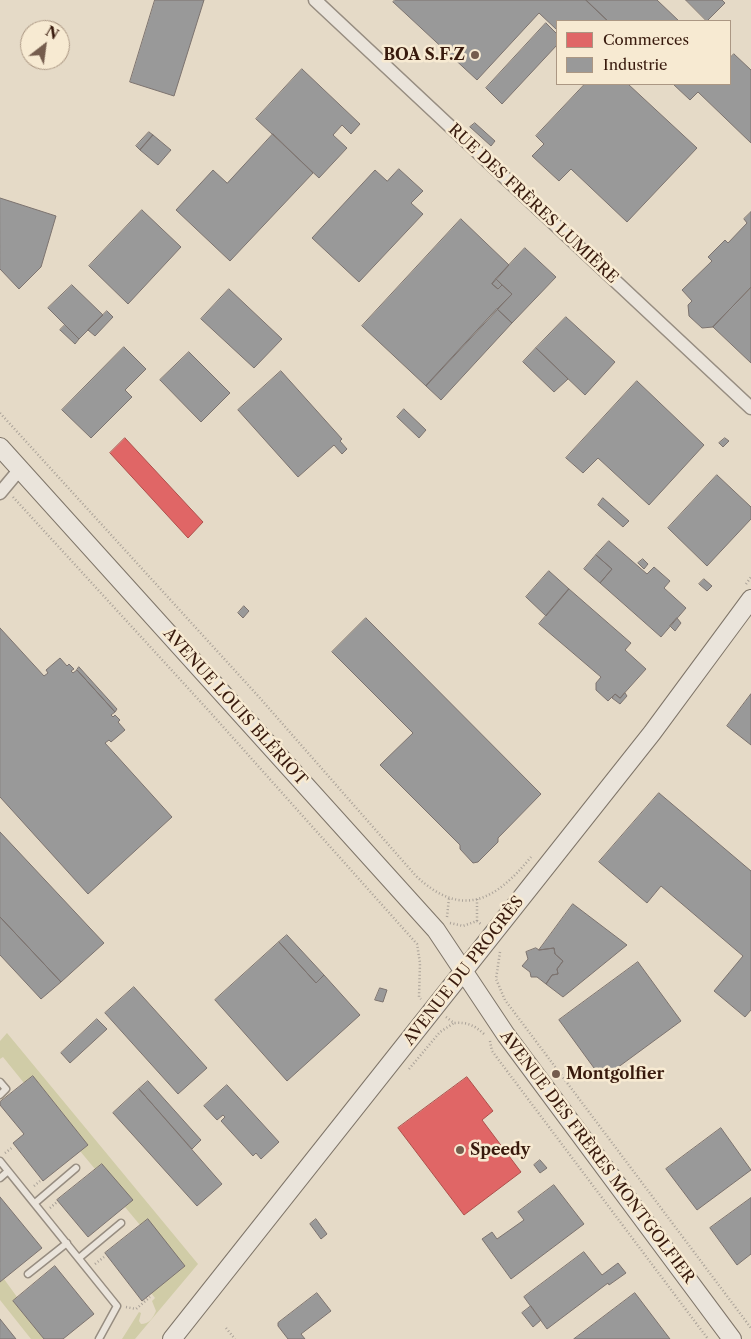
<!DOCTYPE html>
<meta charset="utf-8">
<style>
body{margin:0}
#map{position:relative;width:751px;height:1339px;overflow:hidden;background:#e5dac7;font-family:"Libre Caslon Text",serif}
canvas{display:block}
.legend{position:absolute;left:556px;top:20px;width:175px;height:65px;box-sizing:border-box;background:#f7ead2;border:1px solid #ab9783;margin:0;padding:6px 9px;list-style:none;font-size:15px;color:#381a0d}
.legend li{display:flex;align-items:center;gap:10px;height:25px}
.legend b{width:25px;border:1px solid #ab9783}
.north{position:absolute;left:20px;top:20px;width:50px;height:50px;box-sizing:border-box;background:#f7ead2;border:1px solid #ab9783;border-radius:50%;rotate:30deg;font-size:14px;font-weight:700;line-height:20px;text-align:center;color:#381a0d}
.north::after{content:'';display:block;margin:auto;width:18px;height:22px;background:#755d4e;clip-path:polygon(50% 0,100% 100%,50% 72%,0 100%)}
</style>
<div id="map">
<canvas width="751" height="1339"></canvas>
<ul class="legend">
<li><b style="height:14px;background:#e06666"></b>Commerces</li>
<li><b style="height:14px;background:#999"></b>Industrie</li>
</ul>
<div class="north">N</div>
</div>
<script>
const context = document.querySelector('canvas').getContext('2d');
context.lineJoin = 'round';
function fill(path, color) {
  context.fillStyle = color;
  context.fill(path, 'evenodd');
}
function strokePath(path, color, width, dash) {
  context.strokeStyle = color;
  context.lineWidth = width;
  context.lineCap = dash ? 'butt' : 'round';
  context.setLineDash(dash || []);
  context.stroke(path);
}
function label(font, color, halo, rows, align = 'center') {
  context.font = font + ' "Libre Caslon Text",serif';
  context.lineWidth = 5;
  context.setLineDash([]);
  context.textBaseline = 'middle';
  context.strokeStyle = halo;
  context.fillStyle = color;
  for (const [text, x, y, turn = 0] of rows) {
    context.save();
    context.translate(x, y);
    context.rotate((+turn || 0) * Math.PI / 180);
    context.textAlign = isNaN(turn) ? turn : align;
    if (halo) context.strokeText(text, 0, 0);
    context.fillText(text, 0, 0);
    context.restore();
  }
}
const green = new Path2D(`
 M7,1033L198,1264L135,1339H122L139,1312L141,1313L139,1321L141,1324C149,1324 153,1318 156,1311L152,1301L155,1298L151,1293L185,1266L140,1225L125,1207L132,1200L102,1164L95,1169L80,1151L88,1145L33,1076L24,1083L3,1057L0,1059V1041Z
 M4,1279L17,1297L13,1301L44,1339H31L0,1300V1282Z`);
const shops = new Path2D(`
 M125,438L203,522L188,538L110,453Z
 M467,1077L493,1111L482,1120L521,1172L464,1215L398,1128Z`);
const industry = new Path2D(`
 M155,0H204L174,96L130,82Z
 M395,0H586L608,21H557V30L539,13L477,80L393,2Z
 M586,0H657L679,21H608Z
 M686,0H722L725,3L707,21Z
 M546,23L557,34V45L502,104L486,88Z
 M734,54L751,70V143L698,92L690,100L673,84H730V58Z
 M302,69L360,124L351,134L342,125L333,135L347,148L319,178L256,119Z
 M585,84H628L697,148L627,222L571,169L559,181L532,156L544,144L536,136Z
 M475,123L495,141L491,146L470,127Z
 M149,132L153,135L140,150L136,146Z
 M273,134L313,173L230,261L176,210L213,170L227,183Z
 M153,135L171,150L158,165L140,150Z
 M399,169L423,191L411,203L423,214L359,282L312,238L375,170L387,181Z
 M0,198L56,216L41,267L19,289L0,269Z
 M142,210L181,247L128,304L89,266Z
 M751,212V287L713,327L702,328L689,316L688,305L692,301L682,290L712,261L708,257L725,240L728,243L747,223L744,219Z
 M461,219L509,265L492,284L498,289L502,285L512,294L426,386L362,326Z
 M525,248L556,277L512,323L497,309L512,294L496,279Z
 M496,279L502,285L498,289L492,284Z
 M72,285L103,315L79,339L48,308Z
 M751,288V363L713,327Z
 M229,289L282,339L254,368L201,319Z
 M497,309L512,323L441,400L426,386Z
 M107,311L113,317L95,336L88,330Z
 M566,317L615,362L585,395L536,348Z
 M65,325L79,339L75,344L60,330Z
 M124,347L146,369L125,390L132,397L91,438L62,410Z
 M536,348L568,379L554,392L523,362Z
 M189,352L230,393L201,422L160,380Z
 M281,371L342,439L340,441L347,449L342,454L334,445L298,477L238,410Z
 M637,381L704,445L649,505L598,458L583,473L566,458Z
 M404,409L426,430L419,438L397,417Z
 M725,438L729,441L723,447L719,443Z
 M717,475L751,507V519L707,566L668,528Z
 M603,498L629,521L623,527L598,505Z
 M609,541L647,574L654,567L670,581L664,588L686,608L661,637L600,583L612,569L596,555Z
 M596,555L612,569L600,583L584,569Z
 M643,559L648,564L644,569L638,563Z
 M549,571L569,589L546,616L526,597Z
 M704,579L712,586L707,591L699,584Z
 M569,589L631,643L625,650L646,669L620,698L615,694L608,701L596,690V683L601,677L539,624Z
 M244,606L249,611L243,618L238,613Z
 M366,618L541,794L498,838V842L478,862L473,863L460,849V845L380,765L413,733L332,652Z
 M677,618L681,623L675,631L670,626Z
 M0,628L44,676L48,673L46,670L60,658L67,666L69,664L74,669L71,671L73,673L77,670L115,712L111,715L113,717L115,715L120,720L118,722L125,730L111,742L109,740L105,743L172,817L88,894L0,797Z
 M79,667L117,709L115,712L77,670Z
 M625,693L627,696L620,704L612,698L615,694L620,698Z
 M751,694V745L727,726Z
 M659,793L751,871V1010L745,1017L714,991L743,956L661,886L647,903L599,862Z
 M0,832L104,943L61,982L0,917Z
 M573,904L627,945L563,997L546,984L552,975L558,974L557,969L563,961L555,954L554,948L539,950Z
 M0,917L61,982L41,999L0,955Z
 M287,935L324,975L316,983L279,942Z
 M279,942L316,983L324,975L360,1015L287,1081L215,1000Z
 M536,948L539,950L554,948L555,954L563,961L557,969L558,974L552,975L546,984L537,977H531L530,972L522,966L528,959L526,952Z
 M638,962L681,1021L602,1079L559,1020Z
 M134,987L207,1068L178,1094L105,1013Z
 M380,988L387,990L383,1002L375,1000Z
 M97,1019L107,1029L70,1063L61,1053Z
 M33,1076L88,1145L43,1181L13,1143L24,1134L0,1105V1102Z
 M148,1081L201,1140L192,1149L139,1089Z
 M227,1085L279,1142L261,1159L256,1153L253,1156L221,1121L225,1117L223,1115L217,1120L204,1106Z
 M139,1089L222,1184L197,1206L113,1113Z
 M721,1128L751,1170L697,1210L666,1169Z
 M540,1160L547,1168L540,1173L534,1165Z
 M102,1164L133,1200L88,1237L57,1200Z
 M554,1185L584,1224L511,1279L482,1239L492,1232L497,1239L524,1220L518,1212Z
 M0,1197L42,1248L0,1282Z
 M751,1198V1254L737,1265L710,1228Z
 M148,1219L185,1266L142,1301L105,1253Z
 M316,1219L327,1234L321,1239L310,1224Z
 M584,1252L602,1275L618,1263L626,1273L609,1285L608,1283L547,1329L524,1297Z
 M55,1266L94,1314L63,1339H44L13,1301Z
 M317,1293L331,1311L301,1334L305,1339H288L278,1326V1323Z
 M635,1293L670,1339H574Z
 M531,1306L541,1320L533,1327L522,1313Z
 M0,1319L16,1339H0Z`);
const path = new Path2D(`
 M0,413L259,697L416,876C462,919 495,901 531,857
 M13,497L209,711L417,944L420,963L419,997L421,999
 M746,584L751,577
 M447,917L449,898
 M477,921V899
 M450,923L463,926L477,921L482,925
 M500,952L496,979L505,1000L751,1328
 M446,1017L454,1023C467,1022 474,1025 484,1034
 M490,1041L492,1051L708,1339
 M409,1069L440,1032L454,1023
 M5,1153L13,1147
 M34,1186L40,1181
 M50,1208L57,1202
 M95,1264L104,1257
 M126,1307L136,1309L150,1297
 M226,1328L235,1339`);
const lane = new Path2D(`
 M0,1082L6,1089L0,1095
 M0,1161L117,1306L99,1339
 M0,1178L8,1171
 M35,1203L76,1168
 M79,1258L121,1223
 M28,1274L67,1243`);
const street = new Path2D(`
 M315,0L751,408
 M0,493L20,469`);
const secondary = new Path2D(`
 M0,447L436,930L506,1035L732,1339
 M172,1339L652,733L751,599`);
const markers = [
 [475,55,5,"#755d4e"],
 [556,1074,5,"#755d4e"],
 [460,1150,5,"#755d4e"]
];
const poiNames = [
 ["BOA S.F.Z",465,55,"right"],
 ["Montgolfier",566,1074],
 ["Speedy",470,1150]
];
const streetNames = [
 ["RUE DES FRÈRES LUMIÈRE",533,204,43],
 ["AVENUE LOUIS BLÉRIOT",235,707,48],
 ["AVENUE DU PROGRÈS",464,971,-52],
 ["AVENUE DES FRÈRES MONTGOLFIER",597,1157,53]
];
fill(green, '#d0cca7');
fill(shops, '#e06666');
strokePath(shops, '#ae4f4b', 1);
fill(industry, '#999');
strokePath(industry, '#7c736f', 1);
strokePath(lane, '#978d81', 9);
strokePath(street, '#978d81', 15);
strokePath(secondary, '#7e7468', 20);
strokePath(path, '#a9a198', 2.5, [1, 2.5]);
strokePath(lane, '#eae4db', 6);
strokePath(street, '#eae4db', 12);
strokePath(secondary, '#eae4db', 18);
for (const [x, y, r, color] of markers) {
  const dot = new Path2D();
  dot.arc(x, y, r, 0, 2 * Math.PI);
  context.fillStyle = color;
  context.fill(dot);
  strokePath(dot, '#f7ead2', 2);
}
label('bold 16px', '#381a0d', '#f7ead2', poiNames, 'left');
label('16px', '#381a0d', '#f7ead2', streetNames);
</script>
